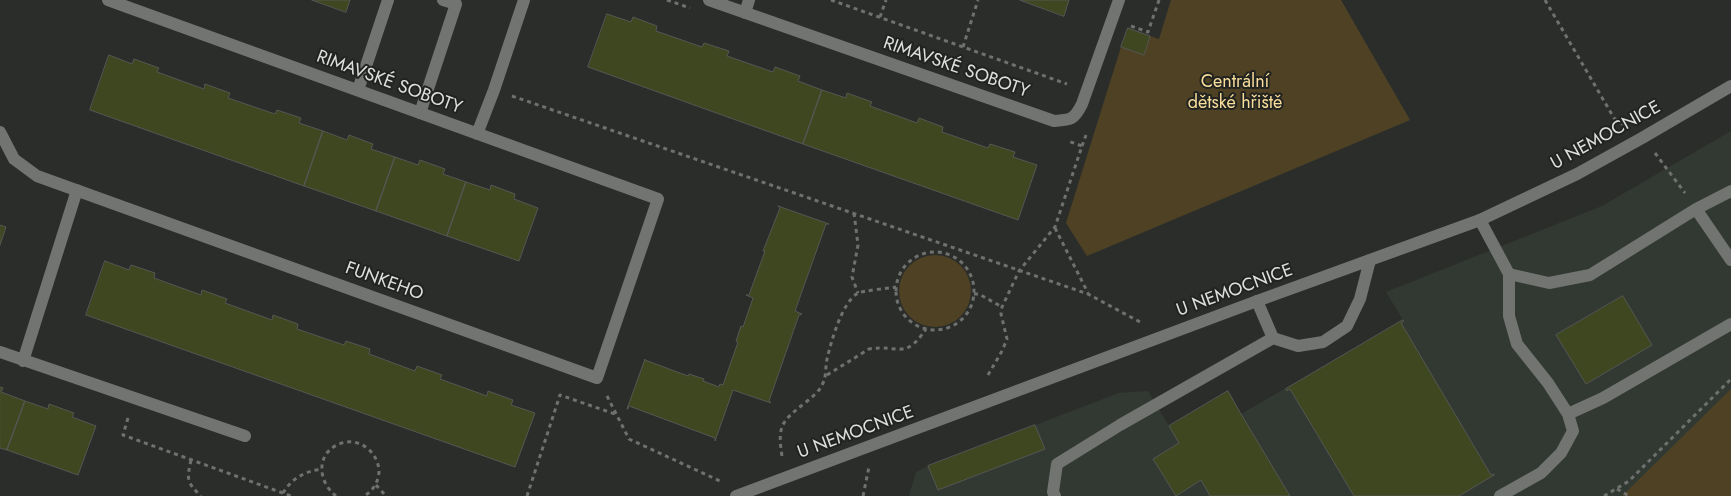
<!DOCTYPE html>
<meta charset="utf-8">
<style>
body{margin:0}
canvas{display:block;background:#2b2d2b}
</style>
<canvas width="1731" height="496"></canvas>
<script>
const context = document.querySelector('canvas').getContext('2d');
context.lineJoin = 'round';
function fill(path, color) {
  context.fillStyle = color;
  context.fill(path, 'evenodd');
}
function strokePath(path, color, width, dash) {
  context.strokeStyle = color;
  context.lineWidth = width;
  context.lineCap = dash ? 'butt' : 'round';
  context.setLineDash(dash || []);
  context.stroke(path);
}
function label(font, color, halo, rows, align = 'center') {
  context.font = font + ' Jost,sans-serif';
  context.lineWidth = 4;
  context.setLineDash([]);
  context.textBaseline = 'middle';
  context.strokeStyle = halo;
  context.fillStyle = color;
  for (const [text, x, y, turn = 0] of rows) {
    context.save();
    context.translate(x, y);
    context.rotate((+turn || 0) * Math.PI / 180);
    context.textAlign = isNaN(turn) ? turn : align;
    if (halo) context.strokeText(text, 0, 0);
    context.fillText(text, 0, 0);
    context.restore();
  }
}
const built = new Path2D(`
 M1731,131V496H909L916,472L928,466L1119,393L1148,391L1169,426L1228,391L1241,414L1403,320L1386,292L1602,206Z`);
const green = new Path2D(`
 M1171,0H1341L1410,120L1087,256L1066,223L1121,47L1144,55L1150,36L1159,39Z
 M899 291a36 36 0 1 1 72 0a36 36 0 1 1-72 0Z
 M1731,389V496H1622Z`);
const building = new Path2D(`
 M312,0H350L346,12Z
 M1020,0H1069L1064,16Z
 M607,14L631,22L633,17L657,26L656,31L702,47L704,43L729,51L727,56L773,72L775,67L800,76L798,81L822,90L803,144L588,67Z
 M1128,28L1150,36L1144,55L1121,47Z
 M109,55L132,64L134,59L159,68L157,72L204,89L205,84L230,93L228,98L275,114L277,110L301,118L299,123L323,131L304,186L90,110Z
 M822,90L846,98L847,93L872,102L870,106L917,123L919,118L943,127L942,132L988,148L990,144L1015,152L1013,157L1037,165L1018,220L803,144Z
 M323,131L347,140L349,135L373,144L371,149L395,157L376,211L304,186Z
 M395,157L418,165L420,160L445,169L443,174L466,182L447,236L376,211Z
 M466,182L490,190L491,185L515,194L514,199L538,208L519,261L447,236Z
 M778,206L829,224H826L795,311L802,314L799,315L769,401L771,403L733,390L715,441V438L629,406L628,409H627L645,359V360L688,376L689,374L704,379L703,381L719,387L720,384L723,385L738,342L736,341L741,326L743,327L753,298L746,295H749L765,251H763L780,208Z
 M0,225L6,227L0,245Z
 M105,261L129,270L131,265L155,273L154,278L201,295L202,290L227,299L225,303L272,320L273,315L298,324L297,329L344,345L346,341L370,349L369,354L415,371L417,366L442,375L440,379L487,396L488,391L513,400L511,405L535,413L515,467L86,315Z
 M1623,296L1652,345L1586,384L1556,335Z
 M1403,320L1404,321L1401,323L1491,475L1494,474V475L1459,496H1354L1290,389L1287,391L1286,389Z
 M0,387L3,388L1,392L25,401L7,450L0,448Z
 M1228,391L1241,414L1290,496H1210L1201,480L1176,496L1153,459L1179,443L1169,426Z
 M25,401L48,409L49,404L74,413L72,417L96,426L78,475L7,450Z
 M1035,425L1045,449L938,490L928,466Z`);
const path = new Path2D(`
 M667,0L690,8
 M831,0L1067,84
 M1545,0L1614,118L1624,125
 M880,17L886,0
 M1131,26L1148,32L1159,0
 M963,47L978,0
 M512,96L1088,294L1140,322
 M1082,146L1086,135
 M1655,153L1685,193
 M854,213L858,245L852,277L858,293
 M1055,228L1088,293
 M896 291a39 39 0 1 1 78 0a39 39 0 1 1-78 0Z
 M974,294H979L1002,307
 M827,375L869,349C900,344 904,361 926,329
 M988,375L1002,351L1007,339L1001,314L1002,307L1019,271L1055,227L1082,146L1068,141
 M607,396L629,439L720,481
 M128,418L123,435L291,496
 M782,456C777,425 782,421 806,402C812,397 819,392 822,385C827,376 825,368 827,359C831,342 842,302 858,293C863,291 888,288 896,287
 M191,460C187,479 186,482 201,496
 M376,485L386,496
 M1617,489L1629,496
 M283,493C292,478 304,472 321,469
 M336,496C319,483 315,456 337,445C356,435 378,450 379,471C379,481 373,491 364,496
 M527,496L560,395L615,414
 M863,496L869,467
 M1604,496L1629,481L1731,379`);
const service = new Path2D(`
 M358,90L388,0
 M420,113L456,4L443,0
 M1696,209L1731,260
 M1480,220L1509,274V316L1517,344L1548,383L1568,414
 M1509,274L1549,283L1590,275L1696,209L1731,191
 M1257,301L1273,338
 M1055,496L1053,492L1057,464L1120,425L1273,338L1298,346L1323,342L1347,326L1360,299L1370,260
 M1500,496L1541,473L1561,453L1573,431L1568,414L1603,398L1731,324`);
const minor = new Path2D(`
 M709,0L1054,121C1071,120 1074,120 1082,104L1119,0
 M745,13L749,0
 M0,132L14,159L37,176L597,378L658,199L108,0
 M477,134L494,90L524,0
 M0,352L245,436
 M23,361L77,190
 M736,496L1257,301L1480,220L1577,174L1642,138L1731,86`);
const streetNames = [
 ["RIMAVSKÉ SOBOTY",956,68,19],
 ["RIMAVSKÉ SOBOTY",389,83,20],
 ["U NEMOCNICE",1606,136,-29],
 ["FUNKEHO",384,282,20],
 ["U NEMOCNICE",1235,291,-20],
 ["U NEMOCNICE",856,433,-20]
];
const parkNames = [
 ["Centrální",1235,83],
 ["dětské hřiště",1235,104]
];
fill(built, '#313932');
fill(green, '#4e4124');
fill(building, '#3f4720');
strokePath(building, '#555653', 1);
strokePath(path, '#6f716f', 3, [4, 4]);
strokePath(service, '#717471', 12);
strokePath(minor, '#717471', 12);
label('18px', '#dee0de', '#212321', streetNames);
label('18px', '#f9dd9b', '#212321', parkNames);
</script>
